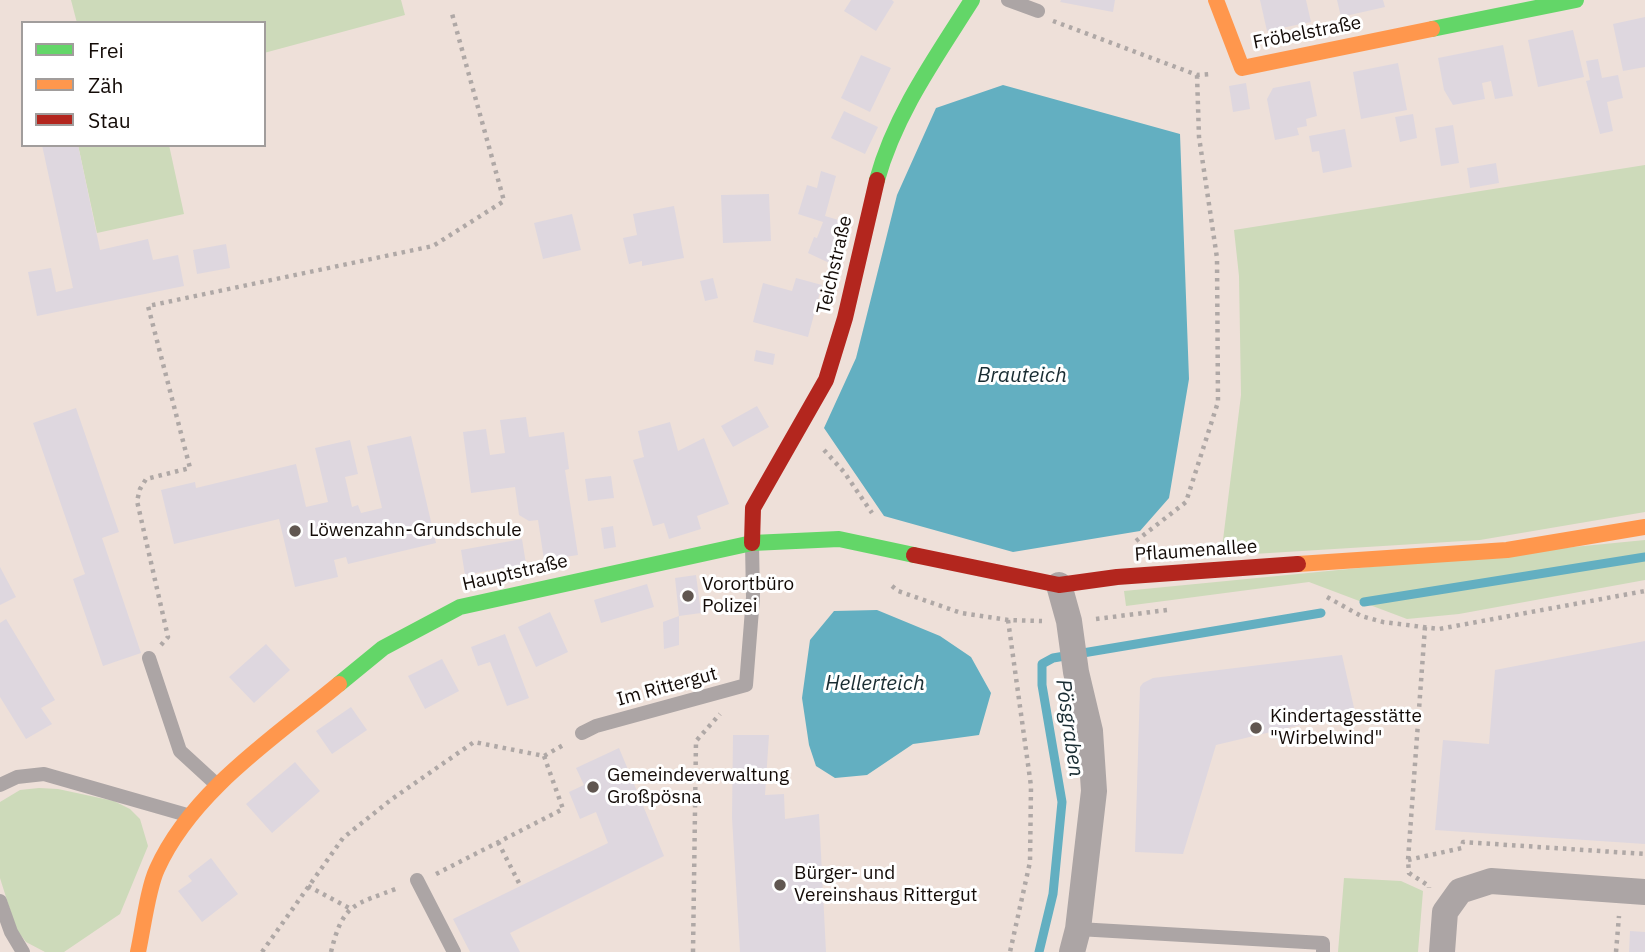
<!DOCTYPE html>
<meta charset="utf-8">
<style>
body{margin:0}
#map{position:relative;width:1645px;height:952px;overflow:hidden;background:#eee0d9;font-family:"IBM Plex Sans",sans-serif}
canvas{display:block}
.legend{position:absolute;left:21px;top:21px;width:245px;height:126px;box-sizing:border-box;background:#fff;border:2px solid #a19d9c;margin:0;padding:9px 12px;list-style:none;font-size:21px;color:#130b07}
.legend li{display:flex;align-items:center;gap:14px;height:35px}
.legend b{width:35px;border:2px solid #a19d9c}
</style>
<div id="map">
<canvas width="1645" height="952"></canvas>
<ul class="legend">
<li><b style="height:9px;background:#63d668"></b>Frei</li>
<li><b style="height:9px;background:#ff974d"></b>Zäh</li>
<li><b style="height:9px;background:#b3261e"></b>Stau</li>
</ul>
</div>
<script>
const context = document.querySelector('canvas').getContext('2d');
context.lineJoin = 'round';
function fill(path, color) {
  context.fillStyle = color;
  context.fill(path, 'evenodd');
}
function strokePath(path, color, width, dash) {
  context.strokeStyle = color;
  context.lineWidth = width;
  context.lineCap = dash ? 'butt' : 'round';
  context.setLineDash(dash || []);
  context.stroke(path);
}
function label(font, color, halo, rows, align = 'center') {
  context.font = font + ' "IBM Plex Sans",sans-serif';
  context.lineWidth = 6;
  context.setLineDash([]);
  context.textBaseline = 'middle';
  context.strokeStyle = halo;
  context.fillStyle = color;
  for (const [text, x, y, turn = 0] of rows) {
    context.save();
    context.translate(x, y);
    context.rotate((+turn || 0) * Math.PI / 180);
    context.textAlign = isNaN(turn) ? turn : align;
    if (halo) context.strokeText(text, 0, 0);
    context.fillText(text, 0, 0);
    context.restore();
  }
}
const green = new Path2D(`
 M71,0H401L405,15L264,53V23H77Z
 M78,145H169L184,214L97,233Z
 M1645,165V512L1480,540L1221,556L1241,395L1239,276L1234,230Z
 M1645,540V580L1459,614L1407,619L1309,582L1126,606L1124,591Z
 M39,788L58,789L114,801L130,809L140,819L148,846L120,914L64,952H45L26,942L16,929L0,878V802L20,790Z
 M1344,878L1401,881L1423,891L1418,952H1338Z`);
const water = new Path2D(`
 M1003,85L1180,134L1189,379L1169,498L1140,531L1013,552L884,516L824,428L856,358L897,195L936,108Z
 M877,610L940,636L971,657L991,693L979,735L913,744L867,775L835,778L816,766L809,745L802,698L810,640L834,611Z`);
const stream = new Path2D(`
 M1364,602L1645,557
 M1039,952L1053,894L1062,802L1042,685V664L1053,658L1321,613`);
const building = new Path2D(`
 M851,0H892L894,2L876,31L844,11Z
 M1061,0H1115L1113,12L1060,2Z
 M1260,0H1306L1311,22L1267,31Z
 M1337,0H1383L1385,7L1341,17Z
 M1645,17V67L1623,71L1613,24Z
 M1573,30L1584,77L1538,87L1528,40Z
 M1503,45L1513,96L1495,99L1491,81L1482,83L1485,99L1453,105L1444,90L1438,58Z
 M861,55L891,68L870,112L841,98Z
 M1598,59L1602,78L1618,75L1623,98L1607,102L1613,131L1600,134L1586,81L1590,80L1586,61Z
 M1398,63L1407,110L1361,119L1353,72Z
 M1310,81L1317,116L1306,119L1307,126L1297,128L1299,135L1275,140L1267,99L1273,88Z
 M1246,83L1250,109L1233,112L1229,86Z
 M844,111L878,127L865,154L831,138Z
 M1413,114L1417,138L1400,142L1395,117Z
 M1453,125L1459,163L1441,166L1435,128Z
 M1345,129L1352,167L1323,173L1319,151L1312,152L1309,136Z
 M42,145H78L100,250L148,239L153,260L178,255L184,286L37,316L28,272L51,268L56,292L73,288Z
 M1496,163L1499,183L1470,188L1467,168Z
 M821,171L836,176L825,216L852,224L840,268L808,253L814,237L817,238L823,222L798,214L807,185L817,188Z
 M769,194L771,241L723,243L721,195Z
 M674,206L684,258L642,266V261L629,264L623,238L637,235L633,214Z
 M572,214L581,250L543,259L534,223Z
 M226,244L230,268L197,274L193,250Z
 M713,278L718,298L705,301L700,281Z
 M796,278L822,285L808,337L753,322L763,283L792,291Z
 M756,350L775,354L773,365L754,361Z
 M757,406L769,427L733,447L721,426Z
 M76,408L119,532L102,538L141,653L103,666L73,579L85,574L33,423Z
 M526,417L529,437L564,432L569,469L565,470L578,555L544,560L538,520L529,521L519,515L515,487L471,493L463,432L486,429L490,455L505,453L500,420Z
 M670,422L678,451L704,438L729,504L697,516L701,529L669,539L664,523L653,526L633,460L644,457L638,431Z
 M411,436L436,543L348,564L346,557L334,560L338,577L295,587L279,519L174,544L161,490L195,482L196,488L296,464L306,507L328,502L315,448L350,440L358,474L345,477L352,507L358,505L361,513L382,508L367,446Z
 M611,476L614,498L588,501L585,479Z
 M613,526L616,547L604,549L601,528Z
 M522,539L526,564L465,575L461,550Z
 M0,567L16,597L0,605Z
 M696,575L701,613L679,616L675,578Z
 M647,584L654,607L601,623L594,600Z
 M550,612L568,652L536,667L518,627Z
 M679,616V645L664,649L663,622Z
 M6,619L55,700L41,708L52,724L26,739L0,697V623Z
 M505,634L529,698L507,706L490,662L478,666L471,647Z
 M1645,641V844L1435,830L1443,740L1489,744L1495,670Z
 M266,644L290,670L254,703L229,677Z
 M1342,655L1355,712L1216,745L1183,854L1135,852L1140,687L1143,683L1153,678Z
 M442,659L459,691L425,709L408,676Z
 M351,707L367,730L332,754L316,731Z
 M733,735H769L765,795L784,794L785,819L819,814L826,952H740L732,818Z
 M619,748L664,856L510,933L520,952H470L453,919L608,843L596,812L580,819L569,792L584,785L576,768Z
 M295,762L320,791L272,833L246,804Z
 M211,858L238,894L202,922L178,891L192,881L188,876Z
 M1630,931L1645,932V952H1629Z`);
const path = new Path2D(`
 M1053,21L1197,75L1210,74
 M824,450L844,472L872,513
 M1136,541L1186,502L1218,402L1217,258L1199,137L1197,75
 M892,586L898,591L961,613L1008,620L1042,621
 M1327,597L1361,616L1383,622L1439,629L1645,591
 M1096,619L1167,610
 M1008,620L1031,786L1030,862L1010,952
 M1425,627L1408,860L1409,873L1429,886V888
 M161,645L168,637L137,501L140,489L146,479L190,468L148,306L433,246L504,201L451,10
 M498,842L520,885
 M1408,860L1462,848L1463,842L1645,854
 M436,874L563,809L544,756
 M308,886L349,908
 M262,952L343,838L392,799L474,742L544,756L565,744
 M331,952C343,902 355,905 398,888
 M693,952L696,741L720,714
 M1616,952L1619,916`);
const lane = new Path2D(`
 M1008,0L1038,11
 M149,658L180,751L216,784
 M582,733L596,726L746,685L753,597L752,544
 M0,785L17,777L44,774L187,815
 M417,880L454,952
 M0,901L11,932L23,952
 M1078,929L1323,943V952`);
const street = new Path2D(`
 M1059,585L1069,621L1076,672L1090,731L1094,791L1078,929L1072,952
 M1442,952L1445,912L1460,891L1491,881L1645,892`);
const fast = new Path2D(`
 M1432,29L1576,0
 M877,180C895,114 936,57 972,0
 M339,684L383,648L460,607L752,543L839,539L914,555`);
const slow = new Path2D(`
 M1216,0L1242,68L1432,29
 M1298,564L1507,550L1645,527
 M138,952C143,929 148,888 157,869C192,791 275,737 339,684`);
const jam = new Path2D(`
 M752,543L753,508L826,380L845,318L877,180
 M914,555L1059,585L1117,577L1298,564`);
const markers = [
 [295,531,7,"#605650"],
 [688,596,7,"#605650"],
 [1256,728,7,"#605650"],
 [593,787,7,"#605650"],
 [780,885,7,"#605650"]
];
const streetNames = [
 ["Fröbelstraße",1307,33,-11],
 ["Teichstraße",835,265,-77],
 ["Pflaumenallee",1196,551,-4],
 ["Hauptstraße",515,573,-13],
 ["Im Rittergut",667,687,-15]
];
const poiNames = [
 ["Löwenzahn-Grundschule",309,531],
 ["Vorortbüro",702,585],
 ["Polizei",702,607],
 ["Kindertagesstätte",1270,717],
 ["\"Wirbelwind\"",1270,739],
 ["Gemeindeverwaltung",607,776],
 ["Großpösna",607,798],
 ["Bürger- und",794,874],
 ["Vereinshaus Rittergut",794,896]
];
const waterNames = [
 ["Brauteich",1022,376],
 ["Hellerteich",875,684],
 ["Pösgraben",1069,728,82]
];
fill(green, '#cddaba');
fill(water, '#63afc1');
strokePath(stream, '#63afc1', 9);
fill(building, '#ded7df');
strokePath(path, '#afa8a6', 4.5, [3.5, 5]);
strokePath(lane, '#aca5a5', 14);
strokePath(street, '#aca5a5', 26);
strokePath(fast, '#63d668', 16);
strokePath(slow, '#ff974d', 16);
strokePath(jam, '#b3261e', 16);
for (const [x, y, r, color] of markers) {
  const dot = new Path2D();
  dot.arc(x, y, r, 0, 2 * Math.PI);
  context.fillStyle = color;
  context.fill(dot);
  strokePath(dot, '#fff', 2.5);
}
label('19px', '#130b07', '#fff', streetNames);
label('19px', '#130b07', '#fff', poiNames, 'left');
label('italic 21px', '#192c32', '#fff', waterNames);
</script>
